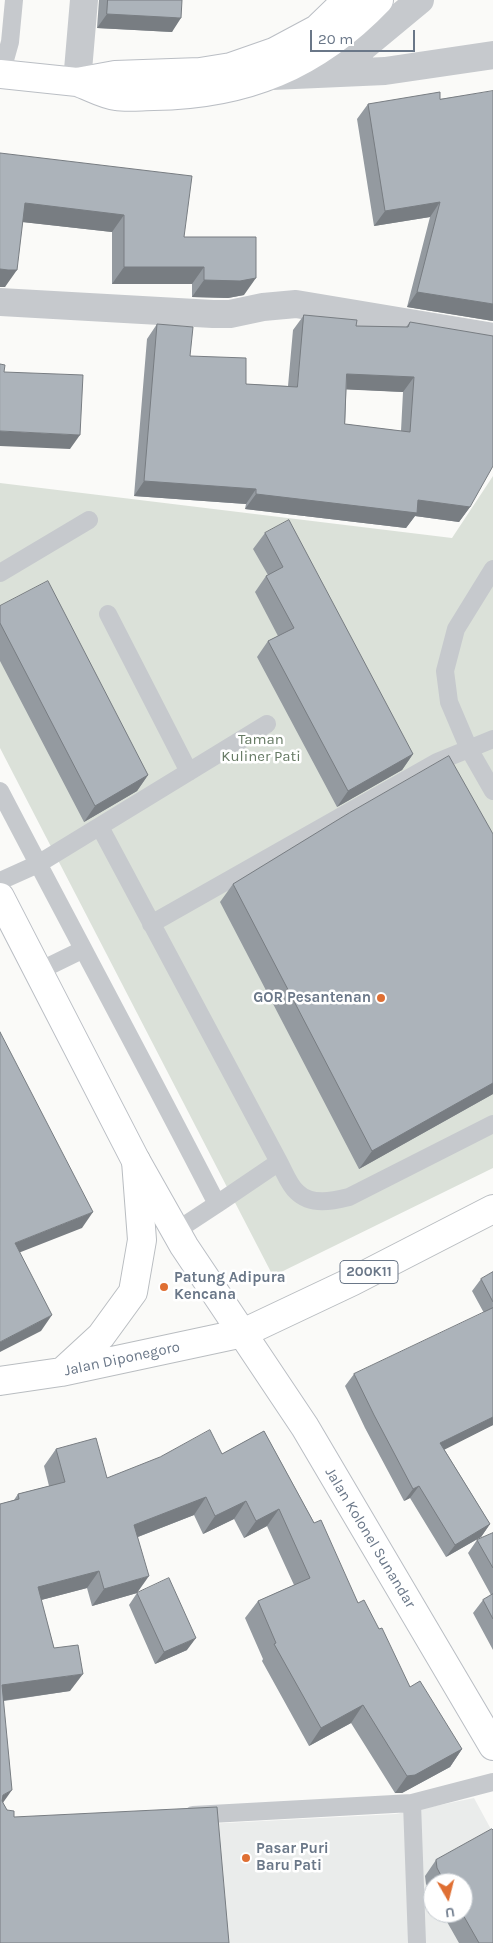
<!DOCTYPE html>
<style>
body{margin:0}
#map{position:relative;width:493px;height:1943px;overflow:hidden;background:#fafaf8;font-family:Karla,sans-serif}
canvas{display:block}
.north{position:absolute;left:423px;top:1873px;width:50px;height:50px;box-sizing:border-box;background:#fff;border:1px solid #c3c9cf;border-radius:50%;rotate:172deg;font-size:14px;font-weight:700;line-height:20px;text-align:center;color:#6a7788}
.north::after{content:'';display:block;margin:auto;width:18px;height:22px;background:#df6f33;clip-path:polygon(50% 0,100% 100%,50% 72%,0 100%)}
.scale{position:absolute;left:310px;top:30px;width:105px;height:22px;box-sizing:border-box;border:2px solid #6a7788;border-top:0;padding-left:6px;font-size:15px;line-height:18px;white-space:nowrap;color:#6a7788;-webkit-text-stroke:4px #fff;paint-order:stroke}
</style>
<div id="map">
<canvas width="493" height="1943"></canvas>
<div class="north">U</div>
<div class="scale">20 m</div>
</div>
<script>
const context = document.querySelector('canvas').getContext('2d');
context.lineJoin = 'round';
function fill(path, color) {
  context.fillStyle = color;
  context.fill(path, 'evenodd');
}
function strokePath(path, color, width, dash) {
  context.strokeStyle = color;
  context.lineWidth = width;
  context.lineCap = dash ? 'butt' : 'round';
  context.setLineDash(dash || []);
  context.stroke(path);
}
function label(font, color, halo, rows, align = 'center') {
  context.font = font + ' Karla,sans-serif';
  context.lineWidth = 5;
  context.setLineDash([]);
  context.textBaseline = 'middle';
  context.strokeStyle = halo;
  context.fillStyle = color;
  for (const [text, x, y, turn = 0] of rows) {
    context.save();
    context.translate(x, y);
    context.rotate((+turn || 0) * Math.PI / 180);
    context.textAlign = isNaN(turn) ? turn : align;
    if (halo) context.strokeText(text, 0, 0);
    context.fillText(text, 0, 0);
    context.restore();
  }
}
const built = new Path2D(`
 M474,1798L493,1833V1943H0L130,1828L396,1814ZM433,1883H463V1913H433Z`);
const green = new Path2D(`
 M493,476V1168L273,1276L0,748V483L452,538Z`);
const lane = new Path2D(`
 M1,74L10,42L14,0
 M493,569L456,629L445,671L449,702L469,749L493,791
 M0,573L89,520
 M108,614L189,772
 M0,791C72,929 146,1066 217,1204L176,1231
 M100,827L279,1162L217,1204
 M0,881L38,864L267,724
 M151,924L437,762L493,739
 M39,971L82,950
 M279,1162C284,1171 289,1185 297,1192C311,1206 333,1201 349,1197L493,1124
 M412,1803L417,1943
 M193,1815L412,1803L493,1782`);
const street = new Path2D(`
 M320,65L350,58L420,0
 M272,76L385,71L493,55
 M77,82L84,0
 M0,302L213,314H230L263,307L296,304L493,337`);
const secondary = new Path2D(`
 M0,74L77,82L115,75L200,72L231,67L274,52L317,29L347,0
 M77,82C89,86 104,95 116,96C128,98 142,96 154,96C245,95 316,66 379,0
 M0,897L136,1161L184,1246L305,1427L493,1746`);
const primary = new Path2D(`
 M63,1371L101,1336L133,1292L142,1240L136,1161
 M0,1381L61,1372L243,1333L353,1281L493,1209`);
const wall = new Path2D(`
 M99,0H182L172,32L97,28Z
 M440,99L493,321L407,307L430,217L374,226L357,119L368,104Z
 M0,153L184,237L244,295L228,298L192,297V284H112V232L23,222L5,287H0Z
 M304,315L356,326L406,327L410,322L470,507L459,522L415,516L406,528L245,509L246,504L134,496L147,339L157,324L190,356L246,384L288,386L293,330ZM346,389L403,392L401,431L345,424Z
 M265,533L413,754L402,770L337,807L257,657L268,641L278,636L255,592L266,576L268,575L253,549Z
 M0,606L148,775L137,791L84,822L0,661Z
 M493,834V1094L359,1169L220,902L233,884Z
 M493,1272V1425L444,1449L490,1524L481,1537L446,1557L410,1498L404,1501L365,1428L345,1386L354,1374L484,1313L472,1291L481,1279Z
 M264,1431L358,1603L379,1629L410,1687L462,1749L450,1767L402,1793H395L351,1723L309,1746L262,1661L263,1659L245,1618L258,1601L294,1585L267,1526L244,1538L234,1519L203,1534L194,1515L138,1537L137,1593L187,1650L155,1664L129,1605L137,1593L92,1606L87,1588L41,1600L54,1648L70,1691L4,1701L3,1803L7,1810L14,1817L0,1943V1504L14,1500L18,1494L49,1486L44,1466L56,1449L107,1478L222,1454Z
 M493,1533V1650L473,1613L483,1600L491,1595L468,1553L477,1540Z
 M492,1829L493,1830V1943H459L442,1913H463V1883H433V1897L426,1884L425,1876L436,1860Z`);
const shadedWall = new Path2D(`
 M107,14L181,18L172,32L97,28Z
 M440,202L430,217L374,226L385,211Z
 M25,203L124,215L112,232L13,221Z
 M124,267H204L192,284H112Z
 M0,269L17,270L5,287H0Z
 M256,278L244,295L228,298L192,297L204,280Z
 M417,292L493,304V321L407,307Z
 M347,374L414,377L403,392L336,389Z
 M0,431L80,435L70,449L0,446Z
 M144,481L256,489L246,504L134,496Z
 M256,494L418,500L470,507L459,522L415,516L406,528L245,509Z
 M413,754L402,770L337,807L348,791Z
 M148,775L137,791L84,822L95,806Z
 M493,1083V1094L359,1169L372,1151Z
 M93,1212L82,1228L3,1259L15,1243Z
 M52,1315L41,1331L0,1352V1342Z
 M493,1417V1425L432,1456L440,1443Z
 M419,1486L410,1498L404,1501L413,1489Z
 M206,1497L194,1515L122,1543L134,1525Z
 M246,1501L234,1519L203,1534L215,1516Z
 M279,1509L267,1526L244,1538L256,1521Z
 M490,1524L481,1537L446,1557L455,1545Z
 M99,1571L87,1588L26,1604L38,1587Z
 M149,1576L137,1593L92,1606L104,1589Z
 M196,1638L187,1650L155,1664L164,1652Z
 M83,1674L70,1691L0,1701L2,1685Z
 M363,1705L351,1723L309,1746L321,1728Z
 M462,1749L450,1767L402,1793H395L407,1776Z
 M12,1790L0,1807L3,1795Z`);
const building = new Path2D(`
 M108,0H182L181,18L107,14Z
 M493,91V304L417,292L440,202L385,211L368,104L440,92V99Z
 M0,153L192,176L184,237H256V278L240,281L204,280V267H124V215L25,203L17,270H8L0,269Z
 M304,315L357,320L356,326L408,327L410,322L493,336V466L470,507L418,500L417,513L256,494V489L144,481L157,324L193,327L190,356L246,358V384L297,387ZM347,374L414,377L410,432L345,424Z
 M0,364L5,365L4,372L83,375L80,435L0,431Z
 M289,520L413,754L348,791L268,641L294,628L266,576L283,567L265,533Z
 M48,581L148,775L95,806L0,623V606Z
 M449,756L493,834V1083L372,1151L233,884L349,813Z
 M0,1032L93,1212L15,1243L52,1315L0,1342Z
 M493,1272V1302L481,1279Z
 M493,1308V1417L440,1443L490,1524L455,1545L419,1486L413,1489L374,1415L354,1374Z
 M210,1430L222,1454L264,1431L314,1523L321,1520L358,1603L364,1600L379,1629L382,1628L410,1687L420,1681L462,1749L415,1775L407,1776L363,1705L321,1728L274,1644L276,1643L258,1601L310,1578L279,1509L256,1521L246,1501L215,1516L206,1497L134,1525L149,1576L104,1589L99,1571L38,1587L54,1648L78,1645L83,1674L2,1685L12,1790L3,1795L2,1801L7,1810L14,1811V1817L217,1807L229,1943H0V1504L19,1499L18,1494L65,1482L56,1449L96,1438L107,1478L160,1457Z
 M493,1533V1568L477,1540Z
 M169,1578L196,1638L164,1652L137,1593Z
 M493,1594V1619L483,1600Z
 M492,1829L493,1830V1943H479L462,1913H463V1883H445L437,1868L436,1860Z`);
const markers = [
 [381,998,5,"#df6f33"],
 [164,1287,5,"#df6f33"],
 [246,1858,5,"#df6f33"]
];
const shields = [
 [369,1272,58]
];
const shieldNames = [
 ["200K11",369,1272]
];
const parkNames = [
 ["Taman",261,740],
 ["Kuliner Pati",261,757]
];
const poiNames = [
 ["GOR Pesantenan",371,998,"right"],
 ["Patung Adipura",174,1278],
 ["Kencana",174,1295],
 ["Pasar Puri",256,1849],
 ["Baru Pati",256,1866]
];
const streetNames = [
 ["Jalan Diponegoro",122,1359,-12],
 ["Jalan Kolonel Sunandar",370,1538,59]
];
fill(built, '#eaeceb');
fill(green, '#dbe1d9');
strokePath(secondary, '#babec4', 30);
strokePath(primary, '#b9bdc1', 30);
strokePath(lane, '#c6c9cd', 18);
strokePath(street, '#c6c9cd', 28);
strokePath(secondary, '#fff', 28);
strokePath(primary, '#fff', 28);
fill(wall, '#949aa0');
fill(shadedWall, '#787d82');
fill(building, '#acb3ba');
strokePath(building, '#787d82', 1);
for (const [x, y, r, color] of markers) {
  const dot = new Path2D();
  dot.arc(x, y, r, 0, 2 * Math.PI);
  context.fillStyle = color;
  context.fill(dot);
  strokePath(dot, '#fff', 2);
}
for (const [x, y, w] of shields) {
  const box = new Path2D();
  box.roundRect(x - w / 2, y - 11.5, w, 23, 4);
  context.fillStyle = '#fff';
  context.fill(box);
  strokePath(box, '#6a7788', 1);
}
label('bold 14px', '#6a7788', null, shieldNames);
label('15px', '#667a64', '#fff', parkNames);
label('bold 15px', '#6a7788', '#fff', poiNames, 'left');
label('15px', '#6a7788', '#fff', streetNames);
</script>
